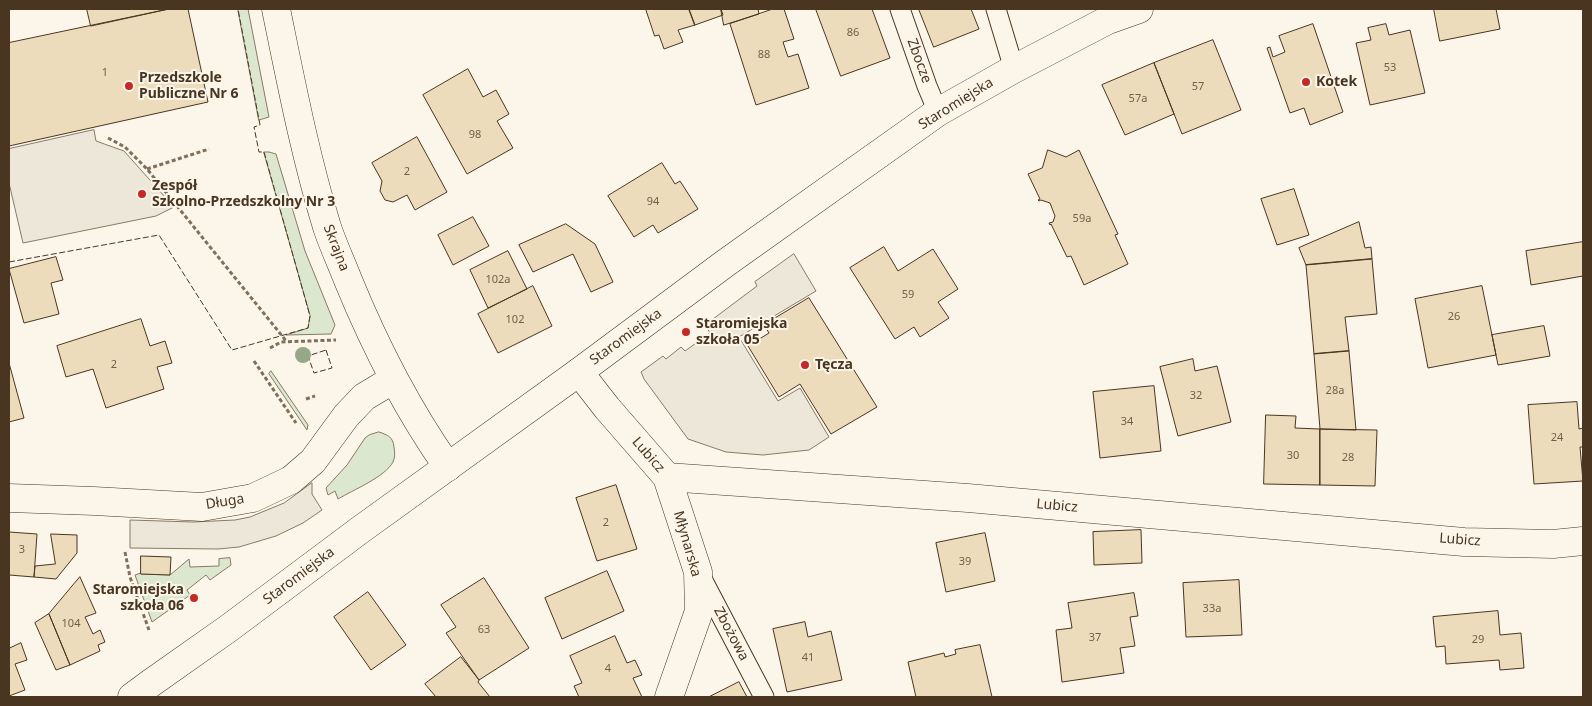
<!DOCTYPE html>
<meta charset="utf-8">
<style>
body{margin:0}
#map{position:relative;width:1592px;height:706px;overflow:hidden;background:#fbf6e9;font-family:"Noto Sans",sans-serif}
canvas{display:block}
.frame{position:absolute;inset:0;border:10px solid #4a3520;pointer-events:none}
</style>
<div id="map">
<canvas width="1592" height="706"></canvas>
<div class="frame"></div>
</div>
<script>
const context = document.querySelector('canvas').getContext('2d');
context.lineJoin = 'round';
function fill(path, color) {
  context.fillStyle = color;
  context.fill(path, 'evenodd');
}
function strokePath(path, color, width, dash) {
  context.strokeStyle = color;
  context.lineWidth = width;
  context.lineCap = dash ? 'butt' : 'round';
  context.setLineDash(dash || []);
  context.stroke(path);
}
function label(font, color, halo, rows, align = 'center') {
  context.font = font + ' "Noto Sans",sans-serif';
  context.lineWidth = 4;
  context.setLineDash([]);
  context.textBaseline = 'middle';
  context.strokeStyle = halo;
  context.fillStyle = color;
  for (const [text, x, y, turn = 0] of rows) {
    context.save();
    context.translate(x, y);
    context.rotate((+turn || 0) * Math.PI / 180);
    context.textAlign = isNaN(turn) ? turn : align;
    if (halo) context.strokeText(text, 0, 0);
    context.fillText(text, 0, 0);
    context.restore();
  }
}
const green = new Path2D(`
 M238,9H248L269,117L259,120Z
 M264,152H269L276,154L305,251L335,325L331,334L286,335L308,328L310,316Z
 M271,371L308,425L307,430L269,374Z
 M379,432C388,435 393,437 394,447C395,452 395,458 393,462C385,477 353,490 338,499L335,491L328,495L326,488L347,465L365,438L369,435Z
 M230,558L231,565L210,580L206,575L187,590L190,595L152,622L135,575L141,573V574L170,575L189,559L190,567L219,566V559Z`);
const parking = new Path2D(`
 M94,130L96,141L124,151L174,207L156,216L23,243L9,183V149Z
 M794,254L816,291L739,337L778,401L800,388L829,437L809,450L763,455L726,452L688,439L644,379L641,372L663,356L666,359L681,347L685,351L710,333L705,325L757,286L755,282Z
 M312,483V494L322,510L303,523L276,536L239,547L218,549L130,548V520L193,522L235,520L250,517L284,503Z`);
const building = new Path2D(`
 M87,9H169L91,26Z
 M169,9H188L208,102L9,146V43Z
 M646,9H689L695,25L678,30L683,42L664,49L659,35L655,36Z
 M689,9H721L723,15L695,25Z
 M721,9H758L759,14L724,25Z
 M773,9H784L794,39L783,42L788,57L798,54L809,88L756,105L730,24Z
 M816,9H872L890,58L841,76Z
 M919,9H971L979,29L934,47Z
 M1434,9H1496L1500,29L1440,41Z
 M1313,24L1343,112L1310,125L1304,108L1290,113L1267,48L1270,47L1273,57L1285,52L1279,36Z
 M1386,24L1389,35L1410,30L1425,93L1370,105L1356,43L1371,40L1368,28Z
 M1213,40L1241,110L1182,134L1154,63Z
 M1154,63L1174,114L1125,135L1102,85Z
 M468,69L483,97L496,90L509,114L497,121L513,148L467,174L423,95Z
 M417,137L447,192L415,210L407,195L393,202L385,200L380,191L382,181L372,163Z
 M1048,150L1066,157L1079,150L1118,234L1115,235L1128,264L1084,285L1071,256L1067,257L1051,224L1050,225L1049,223L1053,222L1055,216L1050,203L1041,200L1039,201L1038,200L1040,199L1028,174L1042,168Z
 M662,163L675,184L680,181L698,209L658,233L653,225L634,237L608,196Z
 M1294,189L1309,235L1277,245L1261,199Z
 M473,217L489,246L453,265L438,235Z
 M1359,222L1365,248L1371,247L1372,259L1306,265L1299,248Z
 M566,224L595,244L613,282L591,292L573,254L533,272L519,245Z
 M1583,242V276L1531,285L1526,251Z
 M884,247L898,271L933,249L958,289L938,302L949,318L920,337L914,327L895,339L850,268Z
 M508,251L527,289L488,308L470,270Z
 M56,257L63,280L51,283L59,314L24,323L9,269Z
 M1372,259L1377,314L1345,317L1349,351L1314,354L1306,265Z
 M533,286L552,326L498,353L478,314Z
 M1482,286L1496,355L1428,368L1415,299Z
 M809,298L877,407L831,434L800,384L779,397L748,346L769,333L764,325Z
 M141,319L150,346L165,341L172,363L157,367L164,389L106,408L93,369L66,377L57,346Z
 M1544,326L1550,356L1498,365L1492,335Z
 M1349,351L1356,430L1320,429L1314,354Z
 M1193,359L1195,371L1217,366L1231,422L1178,436L1160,367Z
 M9,363L24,418L9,422Z
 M1154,386L1161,451L1100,458L1093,392Z
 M1577,402L1579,429L1583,428V447H1580L1583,481L1534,484L1528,405Z
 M1266,415L1296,416L1295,428L1320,429V485L1264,484Z
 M1320,429L1377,430L1375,486L1320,485Z
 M616,485L637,549L597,561L576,498Z
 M1141,530L1142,563L1094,565L1093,532Z
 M9,532L37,534L34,577L9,575Z
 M985,533L995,581L946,592L936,543Z
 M51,534L77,535V553L56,579L34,577L35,566L55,564Z
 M141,556L171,557L170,575L141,574Z
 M607,571L624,611L562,639L545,598Z
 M80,577L96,613L85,617L93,634L100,630L105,642L98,645L100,651L70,665L49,614Z
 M484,578L529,648L479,680L446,633L456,627L441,605Z
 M1239,580L1242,635L1186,637L1183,583Z
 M368,592L406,645L371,670L334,617Z
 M1134,593L1138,616L1130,617L1135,646L1120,648L1124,673L1062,682L1056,630L1072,628L1068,603Z
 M1498,611L1500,635L1521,633L1524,668L1500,670L1499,660L1446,664L1445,646L1436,647L1433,617Z
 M49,614L70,665L56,670L35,623Z
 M805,622L808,637L831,631L842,680L787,692L773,629Z
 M615,636L627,663L635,660L642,675L633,678L642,697H579L574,686L582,683L570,656Z
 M21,643L27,660L15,664L25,690L9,696V646V648Z
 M980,645L992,697H916L908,662L944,653L945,657L956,654L955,650Z
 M461,657L479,680L478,682L490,697H436L425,684Z
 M739,682L747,697H709Z`);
const path = new Path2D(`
 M108,138L125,147L147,169L287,342
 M147,169L209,149
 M270,348L281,342L336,340
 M254,361L296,423
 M306,399L315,396
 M125,552L130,577L149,630`);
const lane = new Path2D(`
 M900,9L927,86L938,112
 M996,9L1014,69
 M701,577L764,697`);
const street = new Path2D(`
 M276,9C291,82 305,155 327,227C333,245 341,262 348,280C375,346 407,409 448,467
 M579,372L607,408L667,477L698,572L699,611L669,697
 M667,477L968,498L1464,542L1553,544L1583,541
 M9,498L94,501L202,507L253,498L291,480L313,461L346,416L364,397L394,379`);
const secondary = new Path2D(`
 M132,697L151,683L229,628L360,530L579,372L727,262L938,112L1014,69L1108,20L1139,9`);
const fence = new Path2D(`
 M9,262L159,235L232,350L308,328L310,316L264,152H259L254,127L260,125L238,9
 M326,350L332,368L314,373L308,356Z`);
const trees = [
 [303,355]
];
const markers = [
 [1306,82,5,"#c62828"],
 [129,86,5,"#c62828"],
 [142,194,5,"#c62828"],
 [686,332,5,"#c62828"],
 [805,365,5,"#c62828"],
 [194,598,5,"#c62828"]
];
const numberNames = [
 ["86",853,33],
 ["88",764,55],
 ["53",1390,68],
 ["1",105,73],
 ["57",1198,87],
 ["57a",1138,99],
 ["98",475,135],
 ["2",407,172],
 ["94",653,202],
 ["59a",1082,219],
 ["102a",498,280],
 ["59",908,295],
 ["26",1454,317],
 ["102",515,320],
 ["2",114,365],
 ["28a",1335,391],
 ["32",1196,396],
 ["34",1127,422],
 ["24",1557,438],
 ["30",1293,456],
 ["28",1348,458],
 ["2",606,523],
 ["3",22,550],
 ["39",965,562],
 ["33a",1212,609],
 ["104",71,624],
 ["63",484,630],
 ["37",1095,638],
 ["29",1478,640],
 ["41",808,658],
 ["4",608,669]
];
const streetNames = [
 ["Zbocze",919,61,70],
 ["Staromiejska",956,104,-32],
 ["Skrajna",336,248,69],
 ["Staromiejska",626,337,-36],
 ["Lubicz",648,455,49],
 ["Długa",225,502,-9],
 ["Lubicz",1057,506,5],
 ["Lubicz",1460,540,4],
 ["Młynarska",687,544,74],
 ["Staromiejska",299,576,-37],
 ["Zbożowa",731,634,62]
];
const poiNames = [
 ["Przedszkole",139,78],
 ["Publiczne Nr 6",139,94],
 ["Kotek",1316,82],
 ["Zespół",152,186],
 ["Szkolno-Przedszkolny Nr 3",152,202],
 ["Staromiejska",696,324],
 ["szkoła 05",696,340],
 ["Tęcza",815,365],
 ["Staromiejska",184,590,"right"],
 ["szkoła 06",184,606,"right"]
];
fill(green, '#dce7d0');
strokePath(green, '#887966', 1);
fill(parking, '#ede7d9');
strokePath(parking, '#887966', 1);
fill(building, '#ecdcbc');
strokePath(building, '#4a3520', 1);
strokePath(lane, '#4a3520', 21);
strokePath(street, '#4a3520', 29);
strokePath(secondary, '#4a3520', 29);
strokePath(path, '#7f6f5c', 3, [4, 2.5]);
strokePath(lane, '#fbf6e9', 19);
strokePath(street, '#fbf6e9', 28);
strokePath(secondary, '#fbf6e9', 28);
strokePath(fence, '#4a3520', 1, [6, 2.5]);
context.fillStyle = '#96a887';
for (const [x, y] of trees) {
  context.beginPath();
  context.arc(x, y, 8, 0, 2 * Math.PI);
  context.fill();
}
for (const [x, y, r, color] of markers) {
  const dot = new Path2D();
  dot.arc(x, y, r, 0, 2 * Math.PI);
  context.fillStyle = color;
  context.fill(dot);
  strokePath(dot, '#fbf6e9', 2);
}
label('11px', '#725f47', null, numberNames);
label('14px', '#4a3520', '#fbf6e9', streetNames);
label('bold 14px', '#4a3520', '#fbf6e9', poiNames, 'left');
</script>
